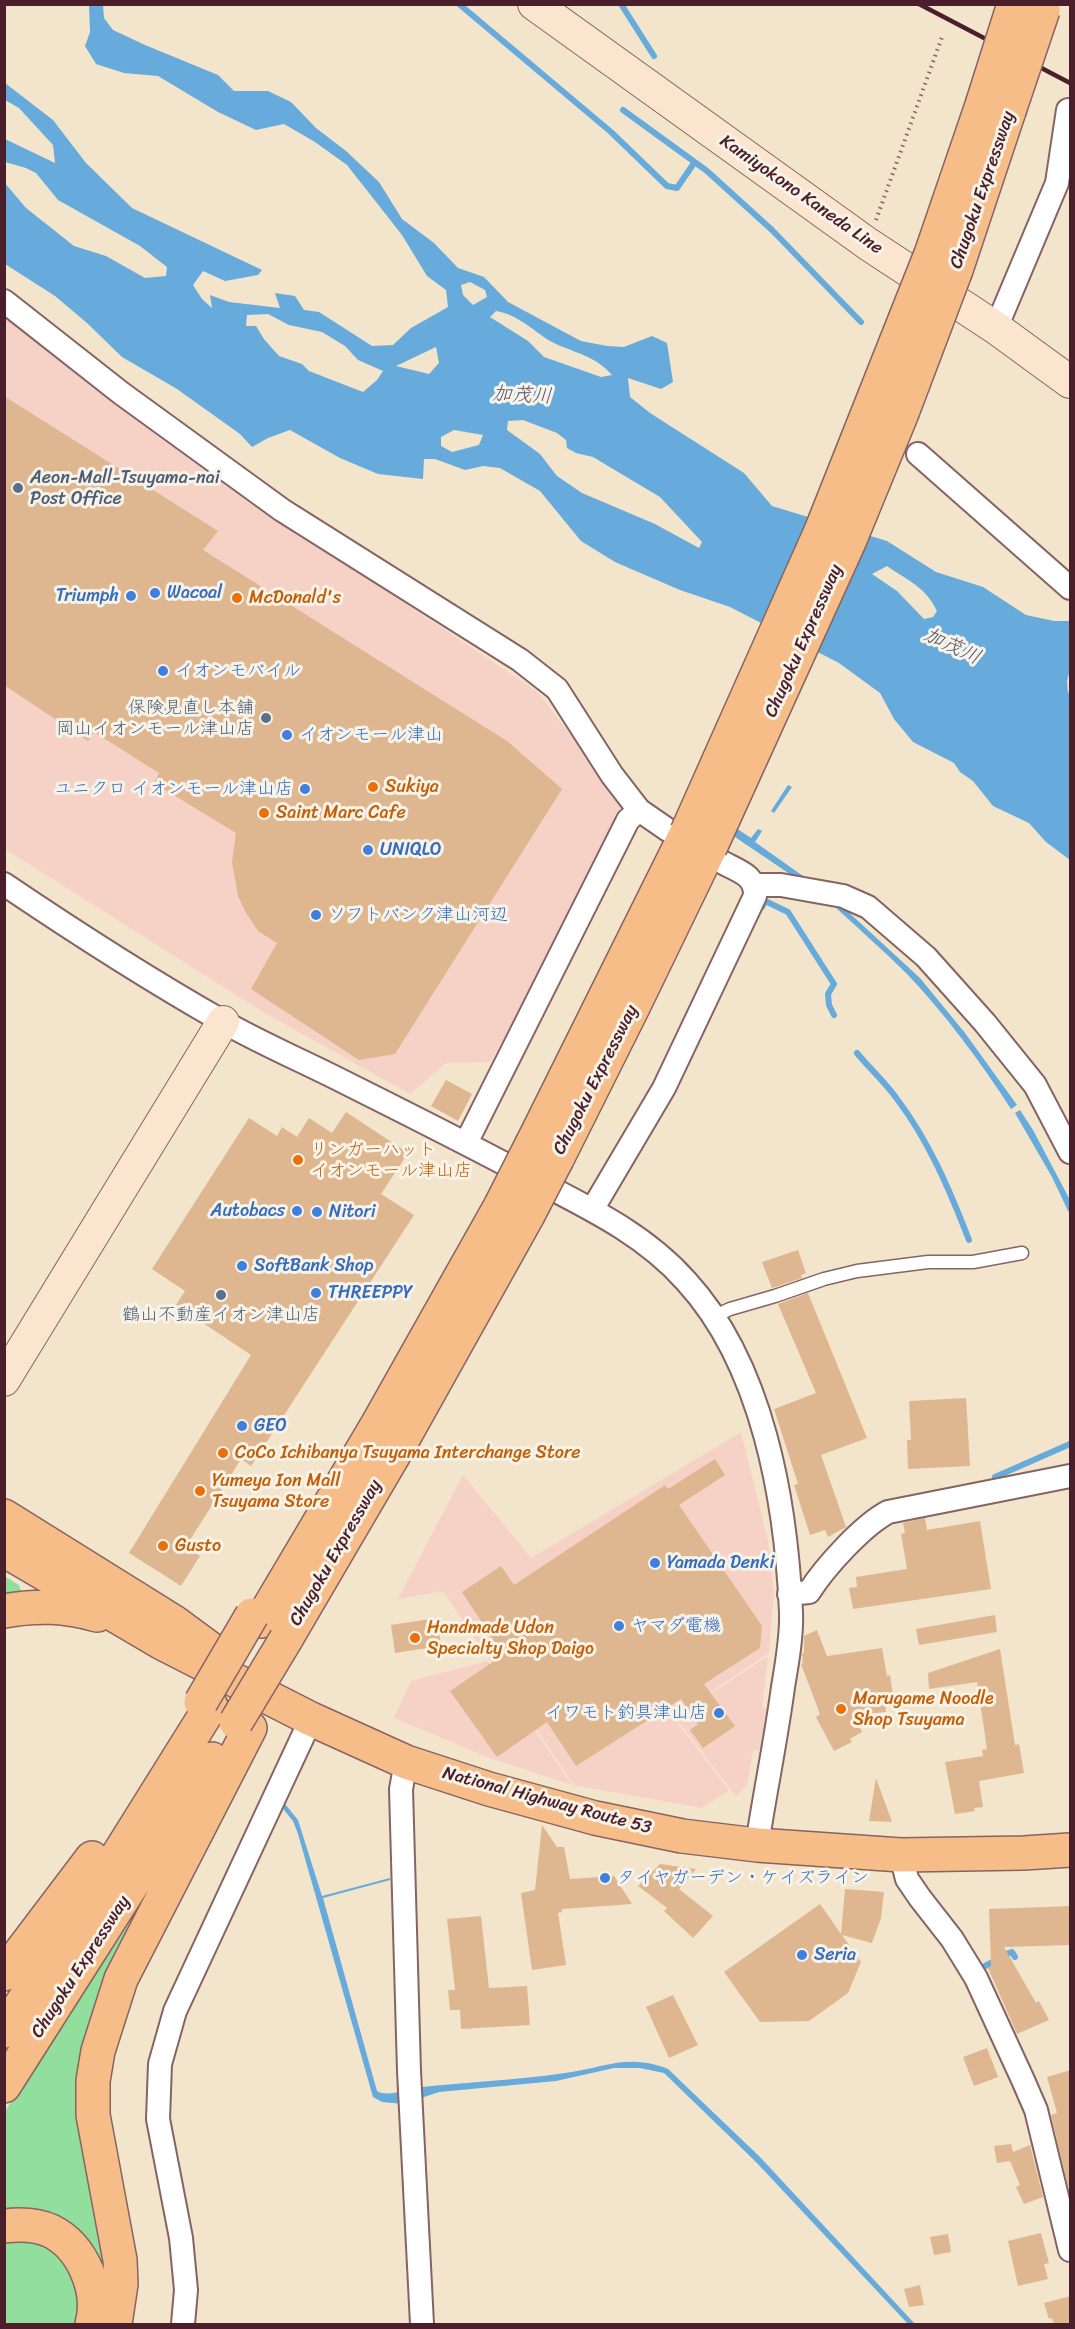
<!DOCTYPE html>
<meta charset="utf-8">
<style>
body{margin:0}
#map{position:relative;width:1075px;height:2329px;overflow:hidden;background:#f3e4cc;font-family:Sriracha,sans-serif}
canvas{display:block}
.frame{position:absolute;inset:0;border:6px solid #4a1f2b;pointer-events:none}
</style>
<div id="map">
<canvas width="1075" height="2329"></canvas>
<div class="frame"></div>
</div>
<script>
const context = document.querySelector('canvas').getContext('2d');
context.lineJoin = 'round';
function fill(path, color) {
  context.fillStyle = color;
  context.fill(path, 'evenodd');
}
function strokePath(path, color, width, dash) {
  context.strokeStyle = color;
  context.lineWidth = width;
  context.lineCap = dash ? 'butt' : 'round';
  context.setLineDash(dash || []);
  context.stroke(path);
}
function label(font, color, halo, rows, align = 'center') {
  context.font = font + ' Sriracha,"Klee One",sans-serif';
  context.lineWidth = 6;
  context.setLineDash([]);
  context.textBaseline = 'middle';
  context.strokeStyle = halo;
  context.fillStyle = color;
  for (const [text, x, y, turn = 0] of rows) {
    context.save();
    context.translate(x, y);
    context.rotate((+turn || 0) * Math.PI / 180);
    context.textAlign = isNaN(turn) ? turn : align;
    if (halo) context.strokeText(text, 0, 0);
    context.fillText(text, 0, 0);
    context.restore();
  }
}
const built = new Path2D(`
 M4,314L70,365L376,584L526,684L539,694L602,776L623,810L533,985L490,1062L446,1063L410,1094L263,1012L5,849Z
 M741,1432L768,1541L774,1592L769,1653L673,1717L729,1790L702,1808L574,1785L443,1591L398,1599L463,1475L531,1558Z
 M768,1656L762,1708L770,1709L762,1749L753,1751L747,1785L736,1796L675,1717Z
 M488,1661L572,1785L490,1758L394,1718L411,1681Z`);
const green = new Path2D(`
 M4,1576L19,1585L22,1594L5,1596Z
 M156,1883L104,1997L112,2271L101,2280L5,2211V2111Z
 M5,2236C19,2238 33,2240 46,2246C61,2253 79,2284 80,2301C80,2308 79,2317 78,2324H5Z`);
const water = new Path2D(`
 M89,5H103L104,18L113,30L145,45L218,75L234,91H268L291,102L316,128L346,151L379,182L402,219L434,243L458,268L484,277L508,302L581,341L607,346L624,347L652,336L667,343L673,382L661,389L628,378L630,397L650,413L744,473L772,506L887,541L936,572L983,587L1026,615L1054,621H1070V669L1067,681L1068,693L1070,692V860L1046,842L1029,823L993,806L973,781L960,772L954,763L913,742L894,719L880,693L839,663L730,607L680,590L615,562L581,541L540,491L500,468L483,466L465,470L435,459H424L423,479L378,474L340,458L290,430L268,438L252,447L240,434L177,389L122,357L87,323L55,296L5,264L4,182L26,208L74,246L106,256L145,278L166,276L167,267L140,246L58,200L36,173L26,168L5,162V139L55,163L53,145L19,108L5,100V83L53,120L86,163L132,208L262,270L258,275L225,281L203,271L193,285L202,299L212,308L210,295L229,302L280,308L275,293L295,296L304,310L319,312L372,346L393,345L411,328L448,307L446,290L427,276L402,235L347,165L315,142L284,124L256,130L218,112L158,76L124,73L96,64L85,46L90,32ZM470,282L485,290L487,297L473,305L463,295L461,285ZM496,311C522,316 533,332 554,343C577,354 594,355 612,375L601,377L544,357L528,341L490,317ZM268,314L289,325L322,332L345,346L358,360L383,371L377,380L363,392L309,371L302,364L279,356L264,339L256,326H246L247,315ZM436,347L439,363L429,374L396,366ZM523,420L557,433L566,440L567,448L576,453L593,457L660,497L702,542L699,548L655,524L582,493L557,476L540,454L507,430L508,421ZM454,430L483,435L479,445L452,452L441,446V437ZM887,566C908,581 925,586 937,611L933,617L924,619L897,591L872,574Z
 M788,785L792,787L774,813L771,811Z
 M736,828L751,838L758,829L762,831L755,842L813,883L806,885L732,835Z
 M836,908H844L920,978L965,1033L1017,1105L1011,1109C980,1061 946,1015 907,974C884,951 860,930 836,908Z
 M1020,1110L1033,1130L1070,1200V1215L1052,1177L1015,1113Z
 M281,1799L298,1820L322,1896L390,1878V1880L323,1898L377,2091C388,2098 409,2088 422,2087C469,2082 517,2080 565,2073C605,2068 626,2053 668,2069L760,2157L915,2324H908L756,2162L664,2073L640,2068H614L556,2081L439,2092L403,2104L382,2102L373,2097L298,1834L293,1821L280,1805Z`);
const stream = new Path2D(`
 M459,4L611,132L667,186L677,188L694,163
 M621,4L654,56
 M623,110L707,171L772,230L861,322
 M762,907L765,901L788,912L834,984L828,994L829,1005L834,1015
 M857,1053C870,1069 885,1082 897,1099C929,1141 950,1191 969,1240
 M995,1477L1070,1444
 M978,1970L1009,1953L1012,1952L1015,1957`);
const building = new Path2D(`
 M4,396L218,531L203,550L507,741L562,789L395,1054L359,1060L251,989L277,943L258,931L246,913L238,896L232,862L236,833L154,783L159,773L94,732L88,741L4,685Z
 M446,1080L472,1094L458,1121L431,1106Z
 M346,1112L408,1153L381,1194L414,1215L251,1466L241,1459L190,1540L195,1543L191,1550L200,1556L181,1586L129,1553L251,1355L176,1305L185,1291L152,1269L249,1118L277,1136L282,1127L297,1137L309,1118L332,1133Z
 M798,1250L806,1273L801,1275L802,1278L772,1288L762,1262Z
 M808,1293L867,1438L821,1455L846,1527L828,1537L825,1530L810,1535L794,1485L798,1484L774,1409L816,1393L778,1304Z
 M966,1398L970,1466L908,1469L907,1440H911L909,1401Z
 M715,1459L725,1475L679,1505L762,1626L760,1648L704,1684L735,1726L703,1748L690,1730L698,1724L681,1699L576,1766L547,1722L497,1757L450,1691L503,1655L462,1592L501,1566L514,1585L665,1485L668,1489Z
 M925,1518L927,1530L980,1521L991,1589L853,1609L849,1588L857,1587L856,1577L907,1569L901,1534L905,1533L903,1523Z
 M995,1615L997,1632L919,1645L916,1629Z
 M437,1618L441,1646L395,1653L391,1625Z
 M817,1630L827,1656L882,1648L887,1676L890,1675L893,1695L884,1696L886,1712L854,1715L862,1732L850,1739L852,1742L834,1751L816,1717L820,1714L801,1664L803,1663L802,1654L804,1652V1636Z
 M1000,1649L1015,1745L1019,1744L1024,1773L979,1781L983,1807L974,1808L975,1811L955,1814L945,1762L983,1756L982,1750L987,1749L977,1682L929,1689L928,1673Z
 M876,1778L892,1822L869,1821Z
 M542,1825L557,1847H564L570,1879L614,1876L632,1904L562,1909V1912L558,1913L566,1965L532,1970L521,1893L535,1890Z
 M660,1864L696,1869L679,1889L713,1916L693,1938L664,1911L667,1908L638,1886Z
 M845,1889L884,1892L881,1918L872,1943L842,1935L861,1962L848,1993L809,2021L760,2022L724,1972L820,1904L841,1934Z
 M1071,1906V1945L1004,1947L1036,2003L1039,2001L1049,2020L1017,2034L988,1968L991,1966L989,1909Z
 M481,1916L489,1988L527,1986L530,2025L461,2029L460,2010H450L448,1990H455L447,1919Z
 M673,1995L698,2045L669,2058L646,2007Z
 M987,2048L998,2077L974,2086L963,2057Z
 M1071,2070V2185L1068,2186L1051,2115L1057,2113L1047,2077Z
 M1011,2144L1013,2152L1030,2145L1043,2197L1024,2204L1016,2187L1020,2185L1010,2161L997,2163L994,2146Z
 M1041,2233L1049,2263L1044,2264L1048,2279L1018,2286L1008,2241Z
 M948,2234L951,2252L934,2255L930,2237Z
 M920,2285L924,2305L909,2307L904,2289Z
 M1071,2296V2325H1054L1052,2318L1049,2319L1044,2303Z`);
const path = new Path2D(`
 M876,220L942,37`);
const lane = new Path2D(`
 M713,1317L730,1309L775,1296L824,1279L857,1271L928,1262H973L1022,1253`);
const street = new Path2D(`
 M4,301L121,393L282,510L520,660L557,689L612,775L639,810
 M996,328L1057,183L1068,110
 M918,454L1070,588
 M4,884C75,932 148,979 222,1021C262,1044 305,1062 346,1083C410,1115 474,1147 537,1181C591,1209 645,1235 686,1281C763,1365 786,1501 791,1612C792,1636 787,1663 783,1687C776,1740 765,1792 757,1845
 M755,885H781L843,896L868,907L926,957L985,1023L1035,1085L1070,1152
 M466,1143L628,820L639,810L668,830
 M592,1210L664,1088L755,896C756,874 737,871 720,861
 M789,1594L809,1592C825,1567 862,1526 888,1512L1070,1476
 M406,1762L401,1789L409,2071L422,2324
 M901,1855L907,1879L920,1898L952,1939L976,1978L1023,2080L1036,2110L1070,2250
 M183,2324L186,2290L181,2238L158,2119L160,2064L175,2011L311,1719`);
const secondary = new Path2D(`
 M534,4L868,244L996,328L1070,382
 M4,1380L223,1022`);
const highway = new Path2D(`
 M931,254L982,105
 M956,270L1009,111
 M533,1142L687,832
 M557,1159L634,1005L710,848
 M4,1516L174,1622L212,1650
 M4,1550L162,1643L311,1719L406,1762L489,1789L595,1818L682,1836L757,1845L901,1855L1024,1853L1070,1850
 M4,1611C37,1605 65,1606 97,1615
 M261,1621L376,1427L501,1205
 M286,1639L403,1439L528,1215
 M4,1974L92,1858
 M4,2031L113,1863L211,1706
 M4,2086L212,1759
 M4,2226C20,2224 36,2224 51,2231C83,2247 101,2291 92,2324
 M115,2324L121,2284L120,2260L93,2115V2081L98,2051L121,1979L250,1728`);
const rail = new Path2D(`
 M919,4L1070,83`);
const highwayBridge = new Path2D(`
 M982,105L1014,4
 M1009,111L1043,10
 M687,832L821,531L931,254
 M710,848L849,542L902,413L956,270
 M501,1205L533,1142
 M528,1215L557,1159
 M201,1702L252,1615
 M236,1722L286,1639`);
const markers = [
 [18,488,6,"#5c6f8a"],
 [155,593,6,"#3f7fe0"],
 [131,596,6,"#3f7fe0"],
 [237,598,6,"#e8710a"],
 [163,671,6,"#3f7fe0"],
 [266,718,6,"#5c6f8a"],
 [287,735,6,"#3f7fe0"],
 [373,787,6,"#e8710a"],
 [305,789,6,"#3f7fe0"],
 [264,813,6,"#e8710a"],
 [368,850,6,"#3f7fe0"],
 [316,915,6,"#3f7fe0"],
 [298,1160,6,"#e8710a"],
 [297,1211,6,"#3f7fe0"],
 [317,1212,6,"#3f7fe0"],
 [242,1266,6,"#3f7fe0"],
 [316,1293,6,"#3f7fe0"],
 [221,1295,6,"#5c6f8a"],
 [242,1426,6,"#3f7fe0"],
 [223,1453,6,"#e8710a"],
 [200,1491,6,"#e8710a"],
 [163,1546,6,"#e8710a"],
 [655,1563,6,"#3f7fe0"],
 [619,1626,6,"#3f7fe0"],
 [415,1638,6,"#e8710a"],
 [841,1709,6,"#e8710a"],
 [719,1713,6,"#3f7fe0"],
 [605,1878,6,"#3f7fe0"],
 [802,1955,6,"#3f7fe0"]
];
const streetNames = [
 ["Chugoku Expressway",983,190,-71],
 ["Kamiyokono Kaneda Line",801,195,35],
 ["Chugoku Expressway",804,641,-66],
 ["Chugoku Expressway",596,1080,-63],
 ["Chugoku Expressway",336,1553,-60],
 ["National Highway Route 53",547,1801,15],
 ["Chugoku Expressway",81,1967,-57]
];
const serviceNames = [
 ["Aeon-Mall-Tsuyama-nai",30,478],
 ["Post Office",30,499],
 ["保険見直し本舗",254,708,"right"],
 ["岡山イオンモール津山店",254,729,"right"],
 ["鶴山不動産イオン津山店",221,1315,"center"]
];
const shopNames = [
 ["Wacoal",167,593],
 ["Triumph",119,596,"right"],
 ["イオンモバイル",175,671],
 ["イオンモール津山",299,735],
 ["ユニクロ イオンモール津山店",293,789,"right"],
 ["UNIQLO",380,850],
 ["ソフトバンク津山河辺",328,915],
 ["Autobacs",285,1211,"right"],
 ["Nitori",329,1212],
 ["SoftBank Shop",254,1266],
 ["THREEPPY",328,1293],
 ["GEO",254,1426],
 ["Yamada Denki",667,1563],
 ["ヤマダ電機",631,1626],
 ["イワモト釣具津山店",707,1713,"right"],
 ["タイヤガーデン・ケイズライン",617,1878],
 ["Seria",814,1955]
];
const foodNames = [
 ["McDonald's",249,598],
 ["Sukiya",385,787],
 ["Saint Marc Cafe",276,813],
 ["リンガーハット",310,1150],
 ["イオンモール津山店",310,1171],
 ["CoCo Ichibanya Tsuyama Interchange Store",235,1453],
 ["Yumeya Ion Mall",212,1481],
 ["Tsuyama Store",212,1502],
 ["Gusto",175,1546],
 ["Handmade Udon",427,1628],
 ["Specialty Shop Daigo",427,1649],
 ["Marugame Noodle",853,1699],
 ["Shop Tsuyama",853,1720]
];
const waterNames = [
 ["加茂川",522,396,3],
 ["加茂川",952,647,25]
];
fill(built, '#f6d1c6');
fill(green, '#92de9c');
fill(water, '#66abdc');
strokePath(stream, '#66abdc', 6);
fill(building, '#deb791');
strokePath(lane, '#856463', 15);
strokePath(street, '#856463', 26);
strokePath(secondary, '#856463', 34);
strokePath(highway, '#856463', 36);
strokePath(path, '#856463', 4, [1.5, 4.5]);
strokePath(lane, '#fff', 12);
strokePath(street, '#fff', 22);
strokePath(secondary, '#fce5cf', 32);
strokePath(highway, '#f7bd88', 33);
strokePath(rail, '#4a1f2b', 4.5);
strokePath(highwayBridge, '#856463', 36, []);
strokePath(highwayBridge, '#f7bd88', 33);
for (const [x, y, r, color] of markers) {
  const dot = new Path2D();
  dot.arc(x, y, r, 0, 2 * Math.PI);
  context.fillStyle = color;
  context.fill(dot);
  strokePath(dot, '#f7f3e8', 2);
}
label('18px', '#4a1f2b', '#f7f3e8', streetNames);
label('18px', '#4e5e75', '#f7f3e8', serviceNames, 'left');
label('18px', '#366cbe', '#f7f3e8', shopNames, 'left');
label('18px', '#c56008', '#f7f3e8', foodNames, 'left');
label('italic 20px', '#545069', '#f7f3e8', waterNames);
</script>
